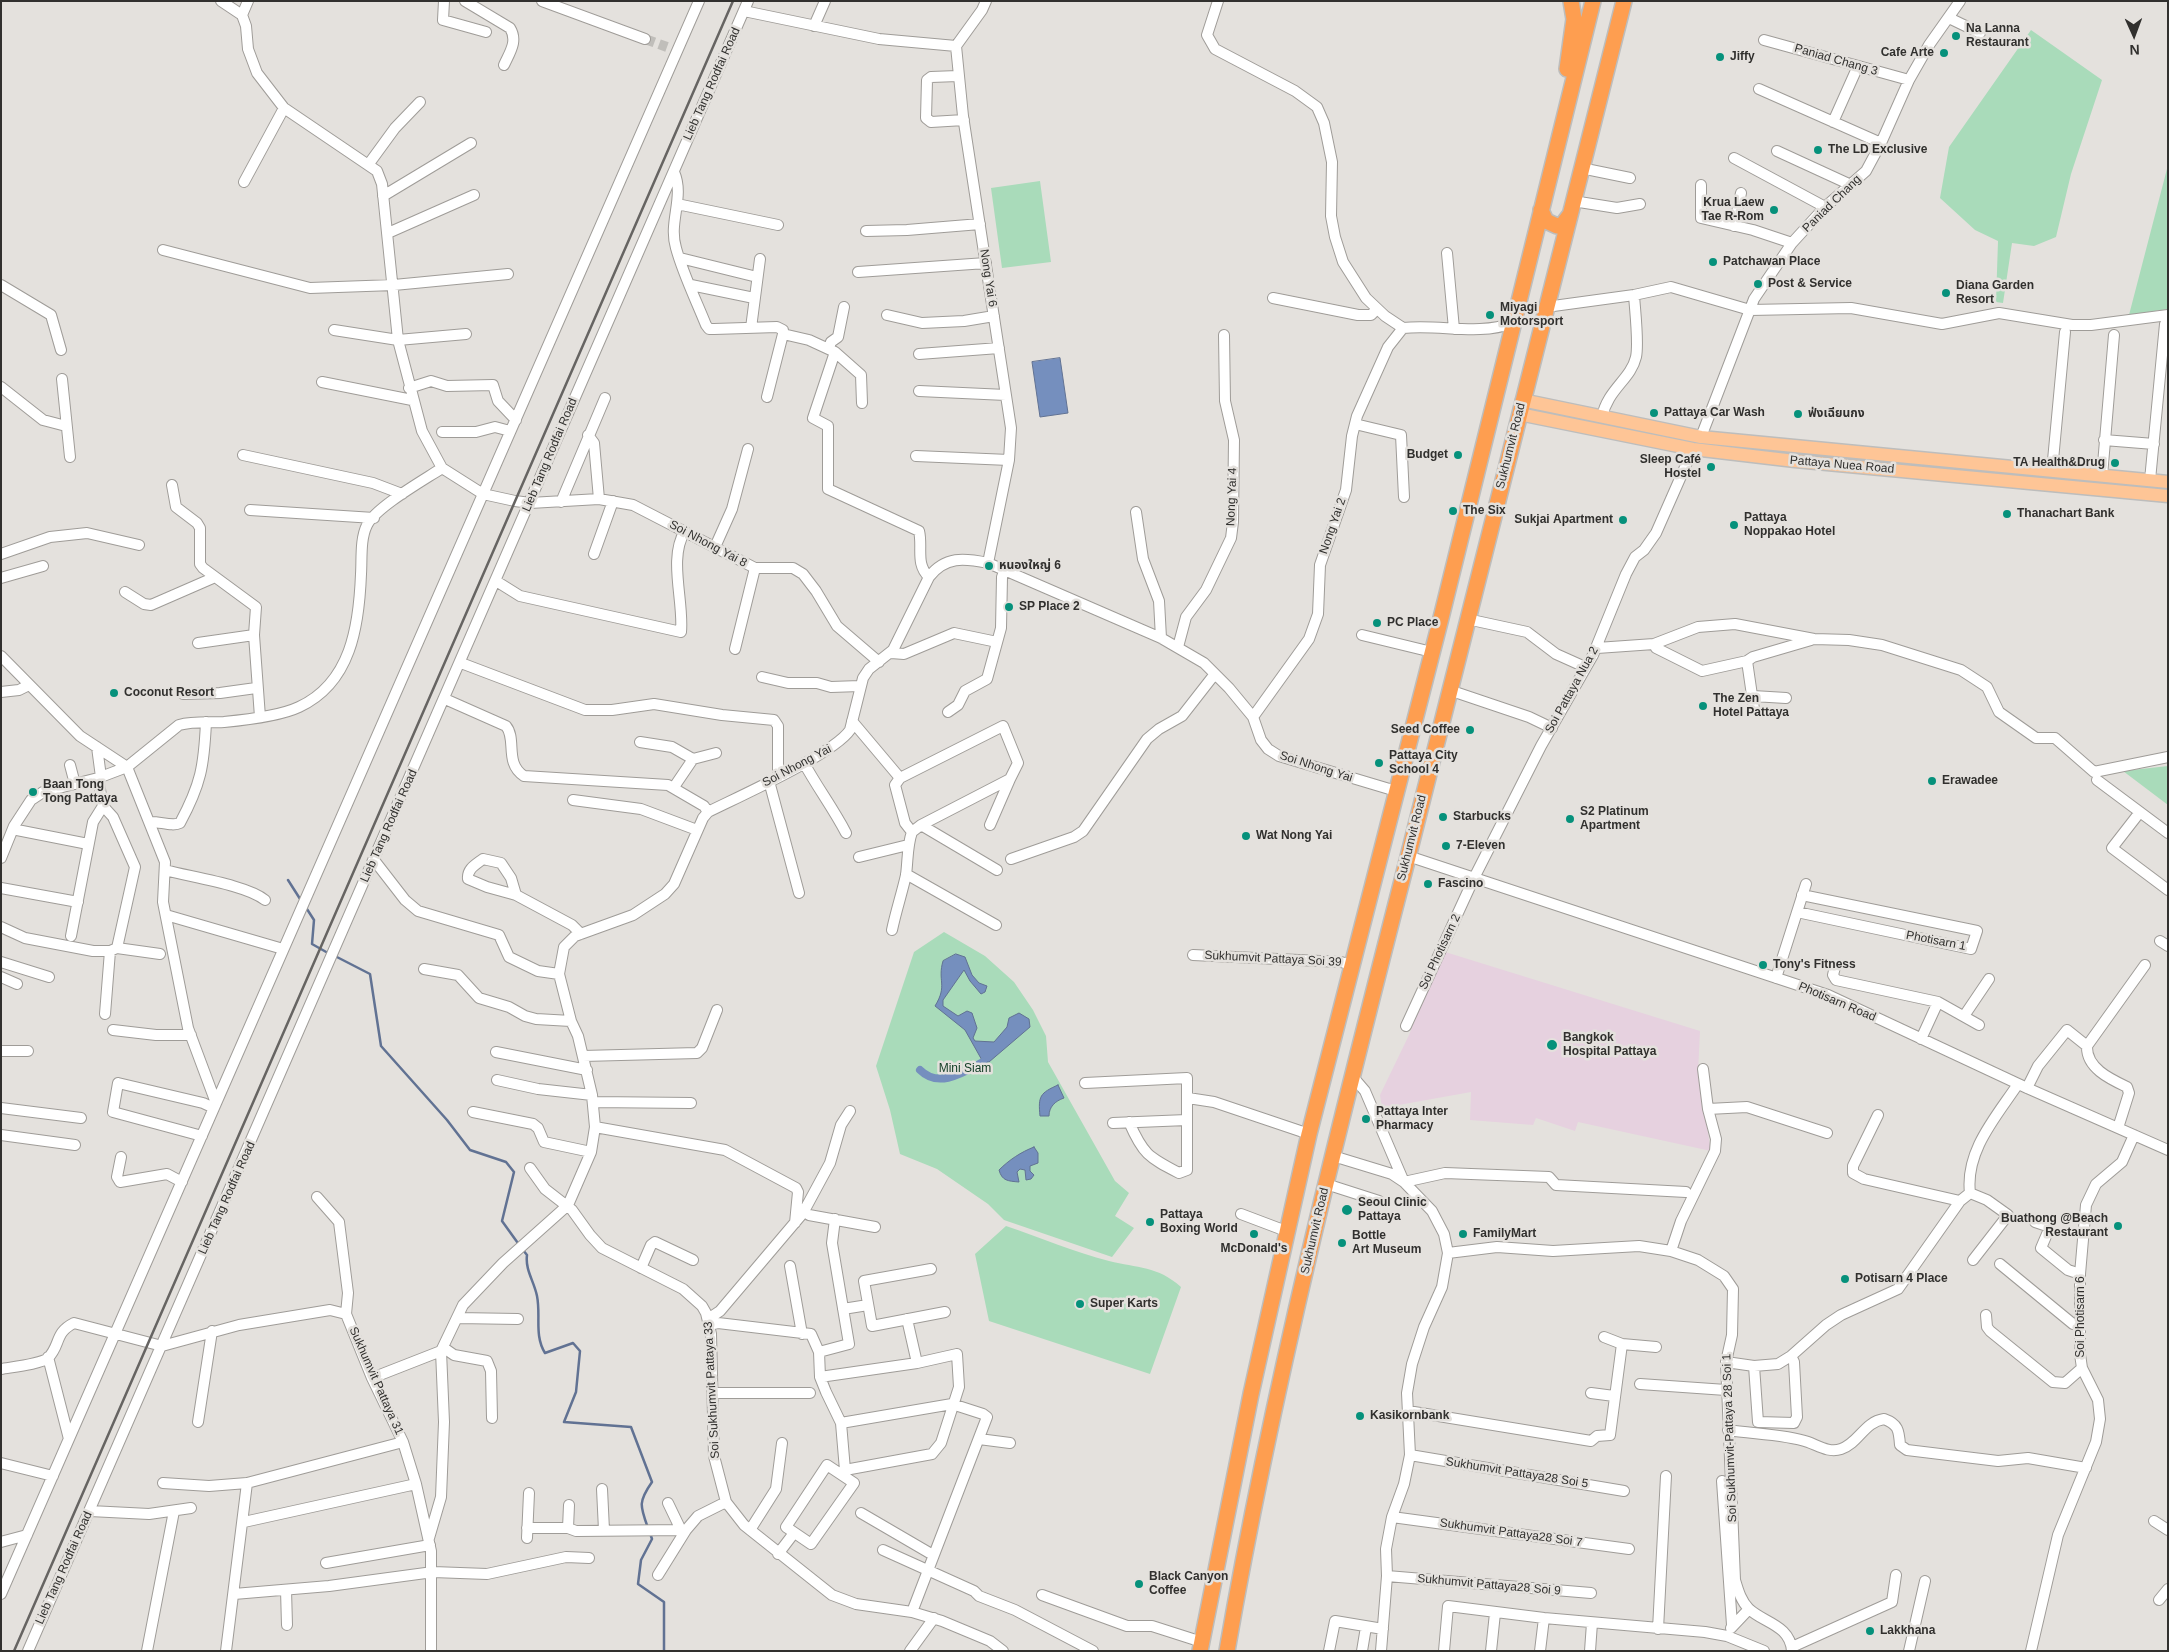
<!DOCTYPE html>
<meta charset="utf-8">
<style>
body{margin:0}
#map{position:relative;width:2169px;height:1652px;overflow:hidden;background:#e4e1dd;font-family:Arial,sans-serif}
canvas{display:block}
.frame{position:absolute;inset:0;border:2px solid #31302e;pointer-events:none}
.north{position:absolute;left:2109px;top:10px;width:50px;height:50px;-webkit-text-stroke:4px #e4e1dd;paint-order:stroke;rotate:178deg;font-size:14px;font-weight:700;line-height:20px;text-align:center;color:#31302e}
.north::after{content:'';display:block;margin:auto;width:18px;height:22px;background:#31302e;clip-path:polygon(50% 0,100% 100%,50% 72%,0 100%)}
</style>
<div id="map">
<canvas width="2169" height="1652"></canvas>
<div class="frame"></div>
<div class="north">N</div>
</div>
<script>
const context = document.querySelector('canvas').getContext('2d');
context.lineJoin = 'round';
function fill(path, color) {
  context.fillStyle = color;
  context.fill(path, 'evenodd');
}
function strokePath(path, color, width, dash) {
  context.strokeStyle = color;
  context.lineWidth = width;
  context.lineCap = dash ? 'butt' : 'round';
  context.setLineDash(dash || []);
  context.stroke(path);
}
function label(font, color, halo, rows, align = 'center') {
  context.font = font + ' Arial,"Noto Sans Thai",sans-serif';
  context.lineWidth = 5;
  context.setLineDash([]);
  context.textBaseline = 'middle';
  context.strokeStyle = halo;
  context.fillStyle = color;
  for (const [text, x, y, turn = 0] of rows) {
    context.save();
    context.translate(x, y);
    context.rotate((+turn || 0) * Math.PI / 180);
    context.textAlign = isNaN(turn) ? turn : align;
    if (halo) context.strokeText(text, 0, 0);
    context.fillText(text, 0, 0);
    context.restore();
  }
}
const medical = new Path2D(`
 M1442,951L1700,1031L1698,1072L1711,1151L1578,1122L1575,1131L1536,1118L1533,1125L1470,1120L1471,1092L1382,1108L1380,1095L1409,1035Z`);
const green = new Path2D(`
 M2031,30L2102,80L2071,174L2056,237L2034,246L2012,243L2003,303L1996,302L1998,241L1975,230L1940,198L1949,147Z
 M2168,165V309L2129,315Z
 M1040,181L1051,262L1002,268L991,188Z
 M2168,766V805L2123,771Z
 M944,932L985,956L1014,982L1033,1010L1046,1036L1048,1062L1115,1181L1129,1193L1115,1216L1134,1228L1112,1257L1004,1220L988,1204L937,1169L900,1154L890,1110L876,1066L914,952Z
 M1006,1226C1041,1238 1075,1252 1109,1261C1137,1268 1158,1266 1181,1287L1150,1374L989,1321L975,1254Z`);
const water = new Path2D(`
 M1060,358L1068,413L1040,417L1032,362Z
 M956,954L965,957L972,975L979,983L987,986L985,992L981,994L970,981L964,970L943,1000V1006L958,1016L967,1011L972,1013L977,1028L973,1038L975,1041L994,1042L1007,1027L1009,1018L1019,1013L1029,1019L1030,1027L989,1062H983L965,1030L935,1006C948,985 937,981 943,961Z
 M1058,1085L1064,1098C1055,1101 1049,1107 1049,1116H1040C1038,1096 1040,1093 1058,1085Z
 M1034,1147L1038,1153V1163L1030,1166V1171L1034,1175L1031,1179L1026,1180L1025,1170L1020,1169L1017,1172L1019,1182C1008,1181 1002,1181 999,1170C1009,1160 1021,1152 1034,1147Z`);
const stream = new Path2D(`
 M288,880L302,902
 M305,906L314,920L312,944L328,953
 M333,955L370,974L381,1046L447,1120L470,1150L506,1162L514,1172L502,1221L520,1246
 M523,1250L527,1255C525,1270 534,1281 537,1296C541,1316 534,1335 545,1353L573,1343L580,1351L576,1392L564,1422L631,1427L652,1482C638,1502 640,1506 648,1528
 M650,1533L652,1539L641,1560L638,1584L664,1602V1651`);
const canal = new Path2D(`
 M920,1070C939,1089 964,1072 983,1062`);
const minorTunnel = new Path2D(`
 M645,39L667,47`);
const minor = new Path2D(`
 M221,1L242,15L246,26L248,49L257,73L284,108L377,171L382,184L398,340L422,431L442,468L483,494L515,501L530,503L599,499L633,505L755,568H793L803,574L816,591L837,626L879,662
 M444,1L443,20L486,32
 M465,1L510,28C518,41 510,52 504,65
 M542,1L645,39
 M986,1L982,10L956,46L963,116L1011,428L1009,460L988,563
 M1218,1L1207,35L1215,49L1295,91L1317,107L1324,123L1332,162L1331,216L1335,237L1343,262L1366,298L1385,316L1403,328C1441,324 1477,336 1513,323
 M744,11L879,39L956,46
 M242,15L248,1
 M1949,18L1980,33
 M814,26L825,1
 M1764,40L1909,80
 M958,76L931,77L927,80L926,118L931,122L964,120
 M1759,89L1881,143
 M1833,122L1858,66
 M1777,151L1851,185
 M1734,158L1825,207
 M368,165L395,128L420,102
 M1581,168L1630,178
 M674,172C685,197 668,222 676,248C683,274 696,300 706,325L709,329H714L777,327L783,330V334L809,340L835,352L813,418L828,426V489L919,531C923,547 915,564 929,577
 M244,182L284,108
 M1701,185V218L1753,230L1792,243
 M383,196L471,143
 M1573,201L1617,208L1640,204
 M677,204L778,225
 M1734,226L1741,193
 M866,231L907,230L980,224
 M388,233L474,195
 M163,250L310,288L394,285L508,274
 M1447,253L1454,329
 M680,258L757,277
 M858,272L986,263
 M1,285L51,315L61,350
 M691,285L754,298
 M1273,298L1358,315H1371L1377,309
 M1546,307L1634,295L1671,287L1750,310L1851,308L1942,324L1999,313L2072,325H2091L2168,315
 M887,315L922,323L964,321L994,316
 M751,328L760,259
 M334,330L398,340L466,334
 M829,348L831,342L838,337L844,307
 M835,352L861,375L862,403
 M919,354L999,348
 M62,379L70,457
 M322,382L412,400
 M1,387L43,420L66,426
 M409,388L431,381L447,386L493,385L498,401L516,420
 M919,391L1006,395
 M767,397L783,334
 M1602,417C1607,390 1631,379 1636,357C1639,343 1635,311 1634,295
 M1355,424L1401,435L1404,497
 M442,432H476L495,427L510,431
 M588,435L594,443L599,499
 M1701,437L1754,299L1792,243L1825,207L1866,171L1881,143L1909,80L1929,45L1960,1
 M2104,440L2154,444
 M243,455L373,483L402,494
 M916,456L1009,460
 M2052,471L2065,332
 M2102,476L2114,335
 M2150,480L2165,324
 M172,485L176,507L197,523L200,528V564L203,568L256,607L254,635L260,717
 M561,502L605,398
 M250,510L374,518
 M1136,512L1143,559L1159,601L1161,638
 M715,547L732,509L748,449
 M1,554L50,537L87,533L139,545
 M594,554L613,501
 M1,578L43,566
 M496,581L520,596L681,632C684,601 668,558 685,531
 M125,592L144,604L151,605L213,578
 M1467,619L1527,632L1556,654L1585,667
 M1362,635L1432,652
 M198,643L254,635
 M1654,644L1656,648L1702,671L1747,661L1754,709
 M1178,647L1186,617L1206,590L1231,538L1233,522L1234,440L1225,401L1224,335
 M1597,648L1654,644L1698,627L1735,624L1814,639L1849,640L1882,645L1961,670L1987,687L1999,712L2036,738H2055L2094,772L2168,757
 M735,649L755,568
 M891,653L904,654L954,633L997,642
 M1,656L80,736L127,767L165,862L163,902L188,1028L216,1103
 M1747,661L1753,657L1811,640
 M461,663L585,710H612L654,704L722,715L774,720L778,726V771L780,775
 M762,677L788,683H817L831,687L860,686
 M1449,690L1529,717L1552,728
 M1,692L19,690L29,685
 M183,694L220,693L256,688
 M1753,696L1786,698
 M445,699L506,726C517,739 504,763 524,776L668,785L704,806L708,812
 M948,712L958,705L965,691L987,679L1001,628L1002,577L1005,569
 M1253,717L1309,639L1318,614L1320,565L1346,490L1352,436L1357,416L1388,347L1403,328
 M852,721L900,778L895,785L905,823L912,832C907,846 908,860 906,875C902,893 896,911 892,930
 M640,742L672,747L693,759
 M97,747L101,777
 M804,763C817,787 833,808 846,833
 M70,765L75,784
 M98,778L103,806L113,817L135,867L117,948
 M900,778L1003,726L1018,763L1010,779L921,825L912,832
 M2097,780L2168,833
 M769,781L799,893
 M674,787L693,759L716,753
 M573,800L641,809L697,830
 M2140,812L2112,848L2168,890
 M149,822C159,821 172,827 180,823C201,784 204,766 206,722
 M921,825L997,870
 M990,825L1010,779
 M17,830L88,844
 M1408,856L1828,995L2027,1088L2168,1150
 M859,857L908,845
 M1,858L14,826L31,800L43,792L98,778L127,767L179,725C194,721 209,723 224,722C245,720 280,716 299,707C351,683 359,626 361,574C362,559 360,539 367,525C376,507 424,480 442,468
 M1011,859L1074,837L1083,831L1147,739L1159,729L1182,716L1214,675
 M374,860L405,900L418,911L499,935L509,957L538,971L559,974
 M165,870C190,877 247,885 265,900
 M906,874L996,925
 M1,888L78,902
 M516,895L487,887L468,879C467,869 475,865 483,859L501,863L511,878L516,895L572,925L581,934
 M1797,912L1971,949L1977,931L1802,895
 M166,915L283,949
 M1,927L25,938L93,951H110L117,948L160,954
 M71,936L93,822L103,806
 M2160,941L2168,946
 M1193,955L1341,962L1352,965
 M1,962L49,977
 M1835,967L1833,975L1836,980L1938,1002L1979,1025
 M424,969L458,975L479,998L509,1007L525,1016L536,1019L571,1021
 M1,977L17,984
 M1776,978L1806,884
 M105,1014L110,951
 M1964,1016L1989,979
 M1406,1026L1474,878L1541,746L1593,655L1626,574L1635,557L1644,550L1656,533L1693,449
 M113,1030L156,1035H191
 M1921,1039L1938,1002
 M2087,1046C2086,1068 2110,1079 2127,1087L2129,1093L2118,1128
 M1,1051H28
 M496,1052L587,1070
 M583,1056L697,1053L702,1048L717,1010
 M1353,1077L1365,1091L1404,1182L1445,1173L1549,1177L1556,1185L1686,1192
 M497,1080L538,1089L592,1095
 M1085,1083L1187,1078V1170L1179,1173C1148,1157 1143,1154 1129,1122
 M2027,1088L2038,1066L2067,1030L2087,1046L2145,965
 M1188,1098L1214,1102L1309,1134
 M593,1102L691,1103
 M1,1108L81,1118
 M1708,1109L1747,1107L1827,1133
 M473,1112L533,1124L538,1128L544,1142L591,1152
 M1878,1115L1853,1166V1173L1864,1179L1960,1201
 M1113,1123L1187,1120
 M595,1127L725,1150L796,1188L798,1192L795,1223
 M1,1135L75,1145
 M202,1136L113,1112L118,1083L203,1103L214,1108
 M1333,1156L1392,1174L1404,1182L1432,1211L1444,1234L1448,1253L1442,1287L1424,1327L1412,1364L1407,1393L1410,1455L1404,1484L1392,1517L1386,1549L1387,1576L1381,1651
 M121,1157L117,1177L120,1182L167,1174L182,1182
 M530,1168L545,1189L572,1210L590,1235L602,1248L683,1289L702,1306L706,1313L711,1334L714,1456L726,1502L744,1525L832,1595L856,1604L912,1612L942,1621L990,1641L1003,1651
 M1326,1184L1379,1201
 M1970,1193L1987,1200L2008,1215L1973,1260
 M317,1197L339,1222L348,1293L346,1314
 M1241,1214L1286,1231
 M809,1215L875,1227
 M2035,1222L2050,1227L2041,1248L2068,1270L2080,1274
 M1671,1251L1681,1221L1715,1151L1716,1139L1708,1109L1703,1069
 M1448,1253L1497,1247L1553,1251L1639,1246L1671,1251L1698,1260L1724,1276L1733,1289L1732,1335L1726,1362L1735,1580C1738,1590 1741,1601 1749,1609C1764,1623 1790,1625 1792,1651
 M2000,1264L2073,1324L2080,1325
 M790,1266L802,1334
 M641,1268L651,1245L655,1242L693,1260
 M931,1269L864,1281L872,1326L945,1312
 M843,1309L868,1305
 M1986,1315L1987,1327L1990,1331L2053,1382L2065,1383L2082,1368
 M457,1318L518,1319
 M708,1319L720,1311L803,1213L830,1163L841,1125L850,1111
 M907,1319L917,1363
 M709,1325L718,1323L811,1334L819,1352L820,1377L826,1392L841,1423L845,1470L932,1454L941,1443L959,1387L957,1354L917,1363L820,1377
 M1604,1337L1622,1344L1656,1347
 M444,1348L454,1355L487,1361L491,1371L492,1418
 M819,1352L849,1344L832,1243L835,1219
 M48,1357L69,1439
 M1726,1362L1754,1366L1778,1364L1791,1356L1826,1325L1841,1315L1898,1289L1960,1201L1970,1193C1965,1151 1996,1117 2018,1084
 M1754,1366L1758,1422L1794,1423L1797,1417L1794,1362L1791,1356
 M1,1369C12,1367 41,1364 48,1358C61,1345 54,1333 74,1323L162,1346L239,1325L330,1310L346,1314L372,1378L403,1442L416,1484L431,1551V1651
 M372,1378L441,1351L463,1305L503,1263L568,1205L591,1152L595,1127L592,1095L578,1036L571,1021L559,974L564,947L575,936L633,915L665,894L674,884L703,818L708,812C738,797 834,754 850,730L863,678L869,669L893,650L929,577C945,556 964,558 988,563L1161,638L1204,663L1229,688L1253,717L1261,740L1268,749L1279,756L1396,791
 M1640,1384L1726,1390
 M713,1393H810
 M1591,1393L1614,1396
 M1408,1411L1591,1441L1597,1436L1610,1435L1622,1344
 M198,1422L212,1331
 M841,1423L952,1404L983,1414L987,1417L912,1612
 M1728,1430C1753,1434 1785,1434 1808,1442C1819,1446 1829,1453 1841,1449C1859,1443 1864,1422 1884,1419C1898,1424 1899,1430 1900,1445L1907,1450L1998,1461L2028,1458L2086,1468
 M979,1439L1010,1443
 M1410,1455L1624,1491
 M1,1463L53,1476
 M827,1465L854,1483L811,1544L786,1527Z
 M1722,1481L1732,1625
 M163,1483L209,1486L247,1483L403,1442
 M602,1489L604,1530
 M668,1503L680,1528
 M90,1511L149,1514L191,1508
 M861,1513L933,1555
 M1392,1517L1629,1549
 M2154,1521L2168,1530
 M244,1522L416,1484
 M527,1528H568L576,1531L686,1530
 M568,1528L569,1505
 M750,1530L776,1489L782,1443
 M429,1538L441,1497L444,1422L441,1351
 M527,1538L529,1493
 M1,1542L27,1535
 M883,1550L974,1591L979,1596L1015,1610L1093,1651
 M778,1554L794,1533
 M326,1563L430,1545
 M658,1575L686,1530L698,1516L726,1502
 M1387,1576L1591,1593
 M286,1590L287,1625
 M1,1594L699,1
 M234,1594L329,1586L433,1572L487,1574L566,1557L589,1558
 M1042,1595L1127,1626H1152L1202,1642
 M2159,1600L2168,1589
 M1731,1628L1749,1609
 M1658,1629L1666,1476
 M1792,1647L1892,1602L1896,1575
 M28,1651L748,1
 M147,1651L174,1511
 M226,1651L247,1483
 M910,1651L934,1618
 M1329,1651L1335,1621L1383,1629
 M1362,1651L1366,1627
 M1444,1651L1448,1606L1544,1618L1705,1632L1727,1636L1764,1651
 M1491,1651L1495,1613
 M1540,1651L1544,1618
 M1590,1651L1592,1623
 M1909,1651L1925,1581
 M2031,1651L2058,1535L2096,1442L2100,1419L2098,1400L2082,1368L2080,1354V1274L2086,1205L2096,1184L2122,1162L2134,1135`);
const major = new Path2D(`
 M1522,400L1701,437L2168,482
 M1519,414L1693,449L1795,461L2168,496`);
const highway = new Path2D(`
 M1567,69L1574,19L1571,1
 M1541,210L1546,221L1557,226L1563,224L1569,216
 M1200,1651L1251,1394L1309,1134L1441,618L1593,1
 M1227,1651C1273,1385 1340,1122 1407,861C1479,575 1552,288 1624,1`);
const rail = new Path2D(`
 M14,1651L733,1`);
const markers = [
 [1956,36,5,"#06917b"],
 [1944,53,5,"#06917b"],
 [1720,57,5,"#06917b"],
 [1818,150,5,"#06917b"],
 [1774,210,5,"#06917b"],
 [1713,262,5,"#06917b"],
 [1758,284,5,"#06917b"],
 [1946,293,5,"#06917b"],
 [1490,315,5,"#06917b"],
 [1654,413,5,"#06917b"],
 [1798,414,5,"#06917b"],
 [1458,455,5,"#06917b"],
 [2115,463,5,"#06917b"],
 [1711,467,5,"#06917b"],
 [1453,511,5,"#06917b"],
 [2007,514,5,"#06917b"],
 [1623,520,5,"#06917b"],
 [1734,525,5,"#06917b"],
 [989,566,5,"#06917b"],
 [1009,607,5,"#06917b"],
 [1377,623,5,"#06917b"],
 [114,693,5,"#06917b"],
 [1703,706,5,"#06917b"],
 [1470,730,5,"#06917b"],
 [1379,763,5,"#06917b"],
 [1932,781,5,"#06917b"],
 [33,792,5,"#06917b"],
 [1443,817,5,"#06917b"],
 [1570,819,5,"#06917b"],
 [1246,836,5,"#06917b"],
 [1446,846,5,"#06917b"],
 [1428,884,5,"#06917b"],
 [1763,965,5,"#06917b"],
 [1552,1045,6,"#06917b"],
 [1366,1119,5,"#06917b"],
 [1347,1210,6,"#06917b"],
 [1150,1222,5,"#06917b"],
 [2118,1226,5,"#06917b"],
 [1254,1234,5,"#06917b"],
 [1463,1234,5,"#06917b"],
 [1342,1243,5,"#06917b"],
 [1845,1279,5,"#06917b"],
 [1080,1304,5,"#06917b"],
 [1360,1416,5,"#06917b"],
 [1139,1584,5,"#06917b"],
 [1870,1631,5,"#06917b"]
];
const poiNames = [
 ["Na Lanna",1966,29],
 ["Restaurant",1966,43],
 ["Cafe Arte",1934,53,"right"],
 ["Jiffy",1730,57],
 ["The LD Exclusive",1828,150],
 ["Krua Laew",1764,203,"right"],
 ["Tae R-Rom",1764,217,"right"],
 ["Patchawan Place",1723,262],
 ["Post & Service",1768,284],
 ["Diana Garden",1956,286],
 ["Resort",1956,300],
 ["Miyagi",1500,308],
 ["Motorsport",1500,322],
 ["Pattaya Car Wash",1664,413],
 ["ฟ่งเฉียนกง",1808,414],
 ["Budget",1448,455,"right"],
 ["Sleep Café",1701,460,"right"],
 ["Hostel",1701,474,"right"],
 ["TA Health&Drug",2105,463,"right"],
 ["The Six",1463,511],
 ["Thanachart Bank",2017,514],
 ["Pattaya",1744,518],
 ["Noppakao Hotel",1744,532],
 ["Sukjai Apartment",1613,520,"right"],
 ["หนองใหญ่ 6",999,566],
 ["SP Place 2",1019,607],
 ["PC Place",1387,623],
 ["Coconut Resort",124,693],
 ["The Zen",1713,699],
 ["Hotel Pattaya",1713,713],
 ["Seed Coffee",1460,730,"right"],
 ["Pattaya City",1389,756],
 ["School 4",1389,770],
 ["Erawadee",1942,781],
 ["Baan Tong",43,785],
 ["Tong Pattaya",43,799],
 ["S2 Platinum",1580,812],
 ["Apartment",1580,826],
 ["Starbucks",1453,817],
 ["Wat Nong Yai",1256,836],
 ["7-Eleven",1456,846],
 ["Fascino",1438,884],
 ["Tony's Fitness",1773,965],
 ["Bangkok",1563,1038],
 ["Hospital Pattaya",1563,1052],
 ["Pattaya Inter",1376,1112],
 ["Pharmacy",1376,1126],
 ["Seoul Clinic",1358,1203],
 ["Pattaya",1358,1217],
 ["Pattaya",1160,1215],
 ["Boxing World",1160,1229],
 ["Buathong @Beach",2108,1219,"right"],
 ["Restaurant",2108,1233,"right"],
 ["FamilyMart",1473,1234],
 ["Bottle",1352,1236],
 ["Art Museum",1352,1250],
 ["McDonald's",1254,1249,"center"],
 ["Potisarn 4 Place",1855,1279],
 ["Super Karts",1090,1304],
 ["Kasikornbank",1370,1416],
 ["Black Canyon",1149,1577],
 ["Coffee",1149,1591],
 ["Lakkhana",1880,1631]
];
const streetNames = [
 ["Paniad Chang 3",1836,60,16],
 ["Lieb Tang Rodfai Road",712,84,-66],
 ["Paniad Chang",1832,204,-44],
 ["Nong Yai 6",988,278,81],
 ["Sukhumvit Road",1511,446,-76],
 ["Lieb Tang Rodfai Road",550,455,-67],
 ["Pattaya Nuea Road",1842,465,5],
 ["Nong Yai 4",1232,497,-88],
 ["Nong Yai 2",1333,526,-71],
 ["Soi Nhong Yai 8",708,544,28],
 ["Soi Pattaya Nua 2",1572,690,-61],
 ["Soi Nhong Yai",797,766,-28],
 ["Soi Nhong Yai",1316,767,18],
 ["Lieb Tang Rodfai Road",389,826,-66],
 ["Sukhumvit Road",1412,838,-76],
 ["Photisarn 1",1936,941,11],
 ["Soi Photisarn 2",1440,952,-65],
 ["Sukhumvit Pattaya Soi 39",1273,959,3],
 ["Photisarn Road",1837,1002,23],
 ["Lieb Tang Rodfai Road",227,1198,-66],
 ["Sukhumvit Road",1315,1231,-77],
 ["Soi Photisarn 6",2081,1317,-90],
 ["Sukhumvit Pattaya 31",376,1381,66],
 ["Soi Sukhumvit Pattaya 33",712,1390,-93],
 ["Soi Sukhumvit-Pattaya 28 Soi 1",1730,1438,-92],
 ["Sukhumvit Pattaya28 Soi 5",1517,1473,9],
 ["Sukhumvit Pattaya28 Soi 7",1511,1533,8],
 ["Lieb Tang Rodfai Road",64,1568,-66],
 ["Sukhumvit Pattaya28 Soi 9",1489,1585,5]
];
const parkNames = [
 ["Mini Siam",965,1069]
];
fill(medical, '#e6d1df');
fill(green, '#a9dbba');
fill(water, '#758fbe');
strokePath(water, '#617293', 1);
strokePath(stream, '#617293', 2.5);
strokePath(canal, '#758fbe', 8);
strokePath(minorTunnel, '#c0beba', 10, [10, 5]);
strokePath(minor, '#9f9c98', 12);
strokePath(major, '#bdbdbc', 15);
strokePath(highway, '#bdbdbc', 18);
strokePath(minor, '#fff', 10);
strokePath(major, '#fec596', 12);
strokePath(highway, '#fe9e50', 15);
strokePath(rail, '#666462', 2.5);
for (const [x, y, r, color] of markers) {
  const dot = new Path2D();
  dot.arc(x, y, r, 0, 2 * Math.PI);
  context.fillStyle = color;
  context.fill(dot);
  strokePath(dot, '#e4e1dd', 2);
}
label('bold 12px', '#31302e', '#e4e1dd', poiNames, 'left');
label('12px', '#31302e', '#e4e1dd', streetNames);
label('12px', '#103c24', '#e4e1dd', parkNames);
</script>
